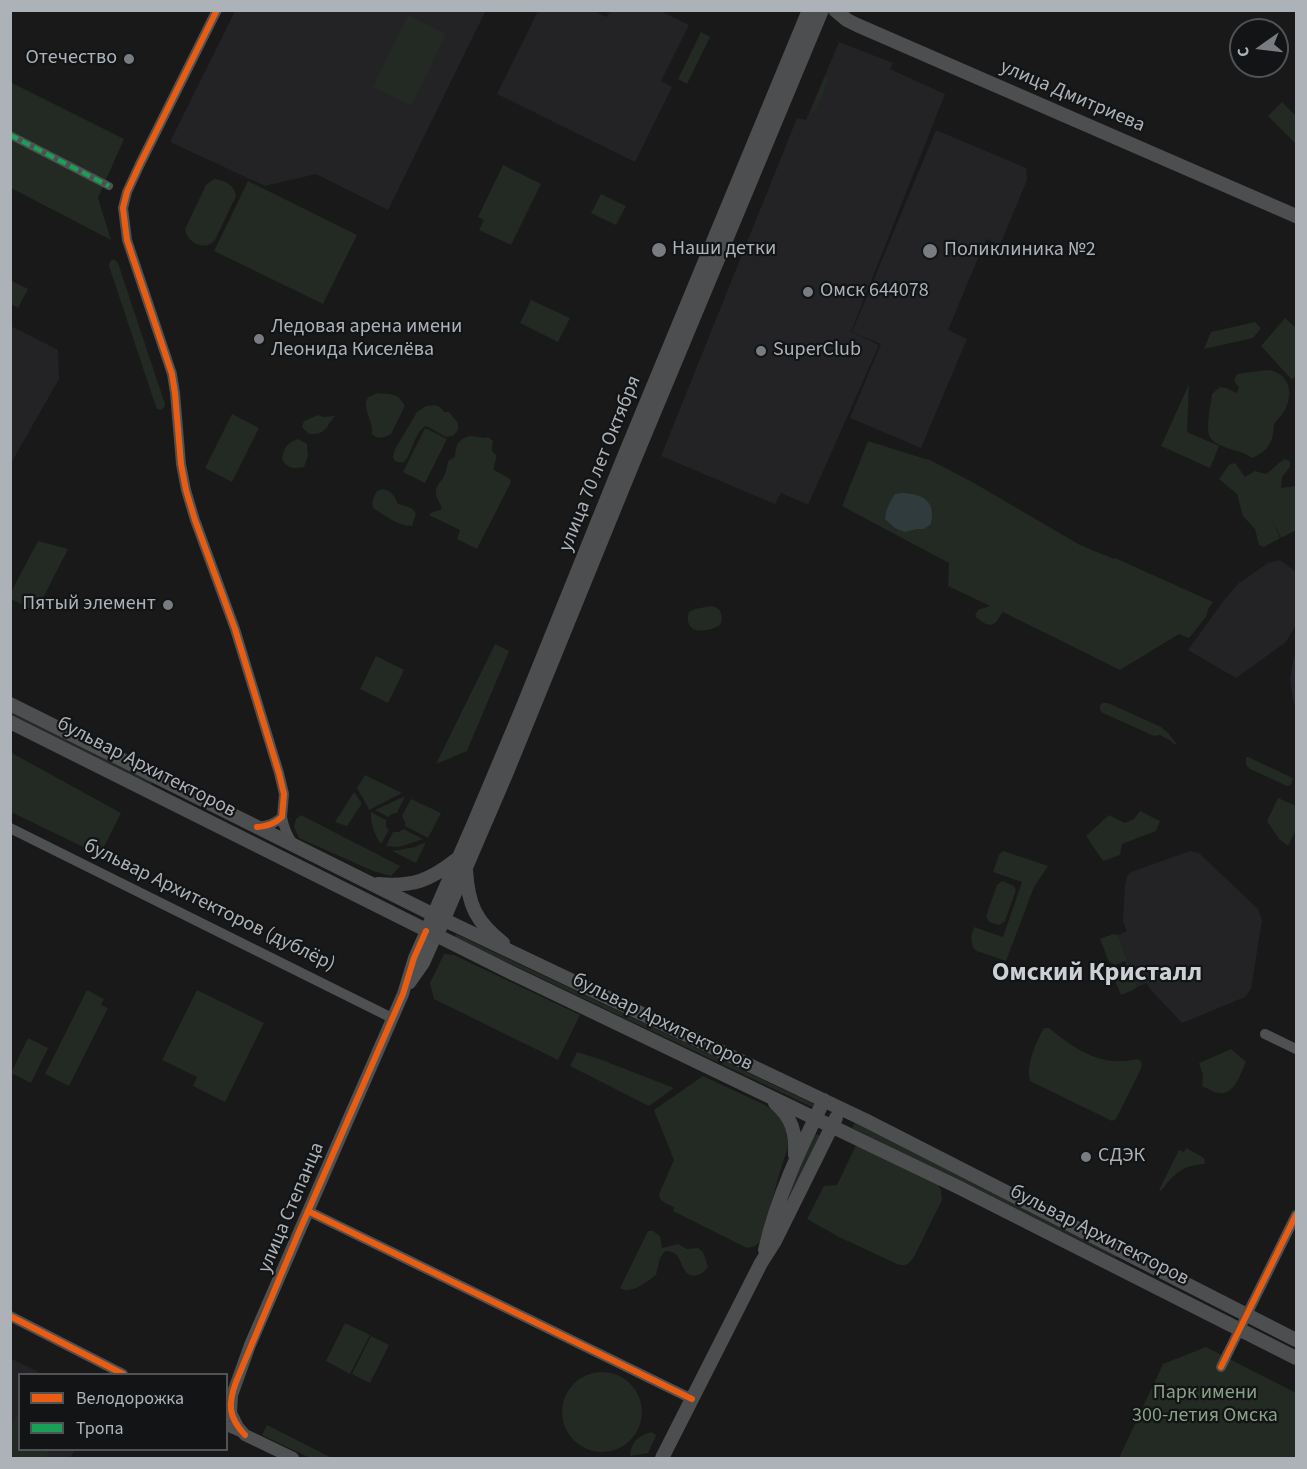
<!DOCTYPE html>
<meta charset="utf-8">
<style>
body{margin:0}
#map{position:relative;width:1307px;height:1469px;overflow:hidden;background:#191919;font-family:"Source Sans 3",sans-serif}
canvas{display:block}
.frame{position:absolute;inset:0;border:12px solid #acb2b8;pointer-events:none}
.legend{position:absolute;left:18px;top:1373px;width:210px;height:78px;box-sizing:border-box;background:#131415;border:2px solid #505356;margin:0;padding:8px 10px;list-style:none;font-size:18px;color:#acb2b8}
.legend li{display:flex;align-items:center;gap:12px;height:30px}
.legend b{width:30px;border:2px solid #505356}
.north{position:absolute;left:1229px;top:18px;width:60px;height:60px;box-sizing:border-box;background:#131415;border:2px solid #505356;border-radius:50%;rotate:256deg;font-size:16px;font-weight:700;line-height:24px;text-align:center;color:#acb2b8}
.north::after{content:'';display:block;margin:auto;width:21px;height:27px;background:#797c80;clip-path:polygon(50% 0,100% 100%,50% 72%,0 100%)}
</style>
<div id="map">
<canvas width="1307" height="1469"></canvas>
<div class="frame"></div>
<ul class="legend">
<li><b style="height:8px;background:#e95d12"></b>Велодорожка</li>
<li><b style="height:8px;background:#1a9f57"></b>Тропа</li>
</ul>
<div class="north">С</div>
</div>
<script>
const context = document.querySelector('canvas').getContext('2d');
context.lineJoin = 'round';
function fill(path, color) {
  context.fillStyle = color;
  context.fill(path, 'evenodd');
}
function strokePath(path, color, width, dash) {
  context.strokeStyle = color;
  context.lineWidth = width;
  context.lineCap = dash ? 'butt' : 'round';
  context.setLineDash(dash || []);
  context.stroke(path);
}
function label(font, color, halo, rows, align = 'center') {
  context.font = font + ' "Source Sans 3",sans-serif';
  context.lineWidth = 4.5;
  context.setLineDash([]);
  context.textBaseline = 'middle';
  context.strokeStyle = halo;
  context.fillStyle = color;
  for (const [text, x, y, turn = 0] of rows) {
    context.save();
    context.translate(x, y);
    context.rotate((+turn || 0) * Math.PI / 180);
    context.textAlign = isNaN(turn) ? turn : align;
    if (halo) context.strokeText(text, 0, 0);
    context.fillText(text, 0, 0);
    context.restore();
  }
}
const built = new Path2D(`
 M481,10L485,12L388,210L316,174L265,186L170,142L235,11Z
 M538,11H593L607,17L610,11H660L689,25L661,81L672,87L635,162L497,94Z
 M839,42L893,63L890,69L945,94L851,332L879,345L808,505L781,493L775,504L661,456L797,118L806,120Z
 M936,130L1026,168L1027,180L1000,245L986,239L948,330L967,339L921,448L850,418L881,344L852,332Z
 M11,326L58,350L59,379L11,463Z
 M1280,560L1296,572V625L1286,642L1236,678L1188,650L1224,600L1239,583L1268,563Z
 M1296,652V708L1293,700L1290,679L1293,662Z
 M1190,851L1199,853L1258,909L1262,920L1251,989L1245,997L1182,1023L1150,989L1147,983L1137,987L1118,935L1127,931L1123,921L1125,886L1127,876L1131,872Z
 M10,1358L42,1374H20V1450H75L70,1458H11Z`);
const green = new Path2D(`
 M408,15L446,34L411,106L373,87Z
 M701,32L710,37L687,84L678,79Z
 M826,77L829,80L815,111H811L824,78Z
 M10,82L124,139L98,198L111,240L11,188Z
 M1282,102L1296,116V144L1268,116Z
 M503,165L541,184L511,245L479,230L484,220L478,217Z
 M214,179C224,180 235,185 236,196L215,240C205,252 187,243 185,229L206,185Z
 M248,181L357,235L323,304L214,251Z
 M601,194L626,206L616,225L591,213Z
 M114,259L118,263L165,404V406L162,410L157,409L156,407L109,266L110,261Z
 M10,280L28,289L18,308L11,304Z
 M531,300L570,318L558,342L520,323Z
 M1285,318L1296,328V375L1292,380L1261,346Z
 M1255,322L1261,328L1253,338L1204,349L1211,332Z
 M1267,370C1290,372 1295,395 1283,413C1281,417 1276,420 1274,424C1273,427 1274,431 1273,434C1271,446 1264,453 1252,458C1244,452 1239,452 1230,449C1224,447 1213,443 1210,437C1205,429 1211,404 1212,394L1220,387L1226,388L1237,393L1239,388L1234,380L1237,374Z
 M1189,384L1187,432L1219,446L1210,468L1161,446Z
 M377,393C392,395 397,392 405,406L391,434C384,438 378,440 372,434C374,424 361,405 368,398C369,397 375,394 377,393Z
 M435,405L440,407L444,412H449L458,423V430L453,436L446,437L430,428L425,426C414,434 411,456 405,461C401,464 399,462 395,461L393,457L395,449L417,412L426,406Z
 M232,414L259,428L232,482L205,468Z
 M318,415L323,417L335,416C325,428 326,435 309,434L302,427L304,421Z
 M425,428L447,439L425,483L403,472Z
 M471,436L484,438L488,437L493,441C492,448 490,451 496,455C497,461 493,464 494,470L509,478L511,482L477,549L457,539L460,530L429,515C433,510 438,512 442,509C441,504 437,500 436,495C435,486 440,483 444,476C446,472 447,466 448,461L455,457C455,446 459,437 471,436Z
 M298,439L307,444L308,456L304,467C293,469 289,469 282,460C283,448 287,443 298,439Z
 M868,441L932,461L974,483L1080,545L1114,559L1115,558L1213,602L1208,609L1206,617L1189,638L1179,634L1120,670L1003,612C1000,615 997,623 993,624C987,627 979,620 975,616L978,610L990,606L948,586L949,563L842,506Z
 M1285,459L1290,461V467L1282,477L1281,488L1296,486V530L1281,538L1272,520L1280,538L1264,547L1259,545L1255,529L1243,516L1237,494L1219,479L1229,465L1235,463L1245,477L1255,471L1266,474C1273,470 1277,463 1285,459Z
 M382,489C392,490 394,496 398,504C406,506 413,507 416,514L412,526C398,526 384,515 373,508C371,502 374,497 377,491Z
 M38,541L68,549L36,612L11,599L10,594Z
 M711,606C721,607 724,616 720,625C708,633 682,635 689,612L695,609Z
 M495,644L509,651L467,751L436,764Z
 M376,656L404,670L388,703L360,689Z
 M1103,703H1108L1161,727L1168,733L1176,743L1175,745L1171,741L1160,735L1154,736L1103,713L1100,710V705Z
 M10,711L149,780L152,783L151,785L146,784L11,716Z
 M10,752L121,813L100,855L11,812Z
 M1246,757H1248L1293,778L1291,785L1287,786L1250,769L1246,765Z
 M365,775L402,793L369,810L365,802L357,788Z
 M354,792L361,802V805L347,826L335,822Z
 M405,796L397,813L392,814L388,817L375,810Z
 M1278,798L1296,806V830L1288,846L1279,839L1267,821Z
 M411,799L441,813L428,838L405,826V822L402,816Z
 M1140,811L1160,821L1156,831L1122,844L1120,855L1103,861L1086,836L1109,815L1125,823L1134,819Z
 M371,812L386,820V827L389,830L381,844C375,835 370,824 371,812Z
 M301,815L400,866L391,876L373,871L299,838L294,827L296,819Z
 M403,829L423,839L399,847L386,846L393,832H399Z
 M426,842L416,863L392,851L415,847Z
 M1003,851L1048,866L1034,887L1006,961L977,951L973,948L971,937L974,927L1003,937L1022,882L993,872L999,855Z
 M1002,881L1014,886L1016,890L1005,921L999,925L989,922L986,916L997,885Z
 M456,934L816,1105L814,1108L454,937Z
 M1113,934L1118,935L1137,987L1133,990L1121,995L1113,975L1116,972L1117,968L1127,964L1125,961L1115,965L1109,962L1100,939Z
 M444,954L454,955L580,1015L558,1060L434,999L430,983Z
 M87,990L104,999L101,1005L108,1008L69,1086L45,1074Z
 M197,990L264,1023L225,1102L193,1086L197,1077L162,1060Z
 M1044,1028H1049C1067,1043 1090,1060 1115,1061C1122,1062 1131,1060 1138,1059L1142,1063L1141,1069L1116,1119L1112,1121L1030,1081C1026,1064 1036,1042 1044,1028Z
 M28,1038L48,1048L31,1083L11,1073Z
 M1231,1049L1246,1062C1241,1072 1235,1095 1220,1093C1214,1093 1207,1088 1202,1086L1203,1075L1199,1063Z
 M577,1052L602,1060L674,1088L649,1106L570,1066Z
 M703,1076L765,1105L776,1113L783,1121L786,1130L788,1147L778,1178L762,1239C758,1245 755,1247 747,1248L673,1211L674,1207C668,1204 659,1202 659,1194L674,1160L654,1110Z
 M855,1122L1118,1255L1116,1258L852,1128Z
 M815,1134L819,1135V1140L784,1206L791,1185Z
 M857,1143L936,1182L941,1190L942,1200L914,1257C909,1264 906,1267 897,1264L839,1237L807,1219L824,1186L837,1185Z
 M1186,1148L1204,1158L1205,1164C1182,1165 1174,1174 1161,1191L1159,1190L1179,1150L1184,1152Z
 M648,1231H653L660,1236L662,1248L678,1244L687,1249L698,1248L703,1252L708,1267C703,1274 693,1280 686,1272C679,1263 681,1251 665,1251L660,1258L656,1275C646,1282 632,1295 620,1288Z
 M345,1323L370,1335L350,1374L326,1361Z
 M371,1336L389,1345L370,1383L352,1374Z
 M1206,1347L1296,1393V1458H1119L1163,1364Z
 M562 1412a40 40 0 1 1 80 0a40 40 0 1 1-80 0Z
 M18,1412L20,1413V1450H50L45,1458H11V1428Z
 M267,1425L332,1458H310L262,1435Z
 M651,1432L656,1435L655,1438L648,1453L630,1456C632,1441 637,1437 651,1432Z`);
const water = new Path2D(`
 M903,493C924,494 936,502 931,524L924,529H917L905,532L895,528L885,519C886,509 890,502 895,494Z`);
const pedestrian = new Path2D(`
 M10,135L109,186`);
const minor = new Path2D(`
 M217,10L140,164L127,192L123,208L127,240L172,374L175,393L181,464L186,490L195,520L235,629L279,773L284,794L282,817C274,824 268,826 257,827
 M282,817C284,829 287,836 294,845
 M10,828L392,1018
 M1265,1034L1296,1049
 M308,1211L692,1399
 M10,1316L123,1374
 M1221,1367L1296,1215
 M226,1426L245,1434`);
const tertiary = new Path2D(`
 M410,983L424,963L436,936
 M293,1458L245,1435L238,1427L231,1413L232,1395L250,1345L299,1232L403,994L414,958L426,931`);
const secondary = new Path2D(`
 M835,10L847,20L857,25L1296,216
 M10,704L434,915L865,1120L1296,1340
 M10,722L510,972L958,1187L1296,1358
 M466,870C468,905 476,922 503,943
 M378,884C413,887 429,881 457,859
 M430,923L473,825L521,711L623,459L809,10
 M440,928L507,772L633,463L822,10
 M775,1103C792,1117 796,1133 795,1155
 M765,1250C777,1197 800,1149 824,1100
 M662,1458L761,1263L775,1241L836,1118`);
const quiet = new Path2D(`
 M10,135L109,186`);
const cycleway = new Path2D(`
 M217,10L140,164L127,192L123,208L127,240L172,374L175,393L181,464L186,490L195,520L235,629L279,773L284,794L282,817C274,824 268,826 257,827
 M308,1211L692,1399
 M10,1316L123,1374
 M1221,1367L1296,1215
 M245,1435C228,1417 228,1404 236,1382L299,1232L403,994L414,958L426,931`);
const markers = [
 [129,59,6,"#797c80"],
 [659,250,8,"#797c80"],
 [930,251,8,"#797c80"],
 [808,292,6,"#797c80"],
 [259,339,6,"#797c80"],
 [761,351,6,"#797c80"],
 [168,605,6,"#797c80"],
 [1086,1157,6,"#797c80"]
];
const poiNames = [
 ["Отечество",117,59,"right"],
 ["Наши детки",672,250],
 ["Поликлиника №2",944,251],
 ["Омск 644078",820,292],
 ["Ледовая арена имени",271,328],
 ["Леонида Киселёва",271,351],
 ["SuperClub",773,351],
 ["Пятый элемент",156,605,"right"],
 ["СДЭК",1098,1157]
];
const streetNames = [
 ["улица Дмитриева",1072,97,23],
 ["улица 70 лет Октября",601,464,-68],
 ["бульвар Архитекторов",146,768,27],
 ["бульвар Архитекторов (дублёр)",209,906,26],
 ["бульвар Архитекторов",662,1023,26],
 ["улица Степанца",292,1208,-67],
 ["бульвар Архитекторов",1099,1236,27]
];
const parkNames = [
 ["Парк имени",1205,1394],
 ["300-летия Омска",1205,1417]
];
const districtNames = [
 ["Омский Кристалл",1097,974]
];
fill(built, '#232325');
fill(green, '#232923');
fill(water, '#303b3e');
strokePath(pedestrian, '#4e5052', 8);
strokePath(minor, '#4e5052', 10);
strokePath(tertiary, '#4e5052', 12);
strokePath(secondary, '#4d4e4f', 14);
strokePath(quiet, '#1a9f57', 4.5, [9, 4.5]);
strokePath(cycleway, '#e95d12', 6);
for (const [x, y, r, color] of markers) {
  const dot = new Path2D();
  dot.arc(x, y, r, 0, 2 * Math.PI);
  context.fillStyle = color;
  context.fill(dot);
  strokePath(dot, '#131415', 2);
}
label('20px', '#acb2b8', '#131415', poiNames, 'left');
label('20px', '#acb2b8', '#131415', streetNames);
label('20px', '#89a285', '#131415', parkNames);
label('bold 26px', '#ccd0d5', '#131415', districtNames);
</script>
